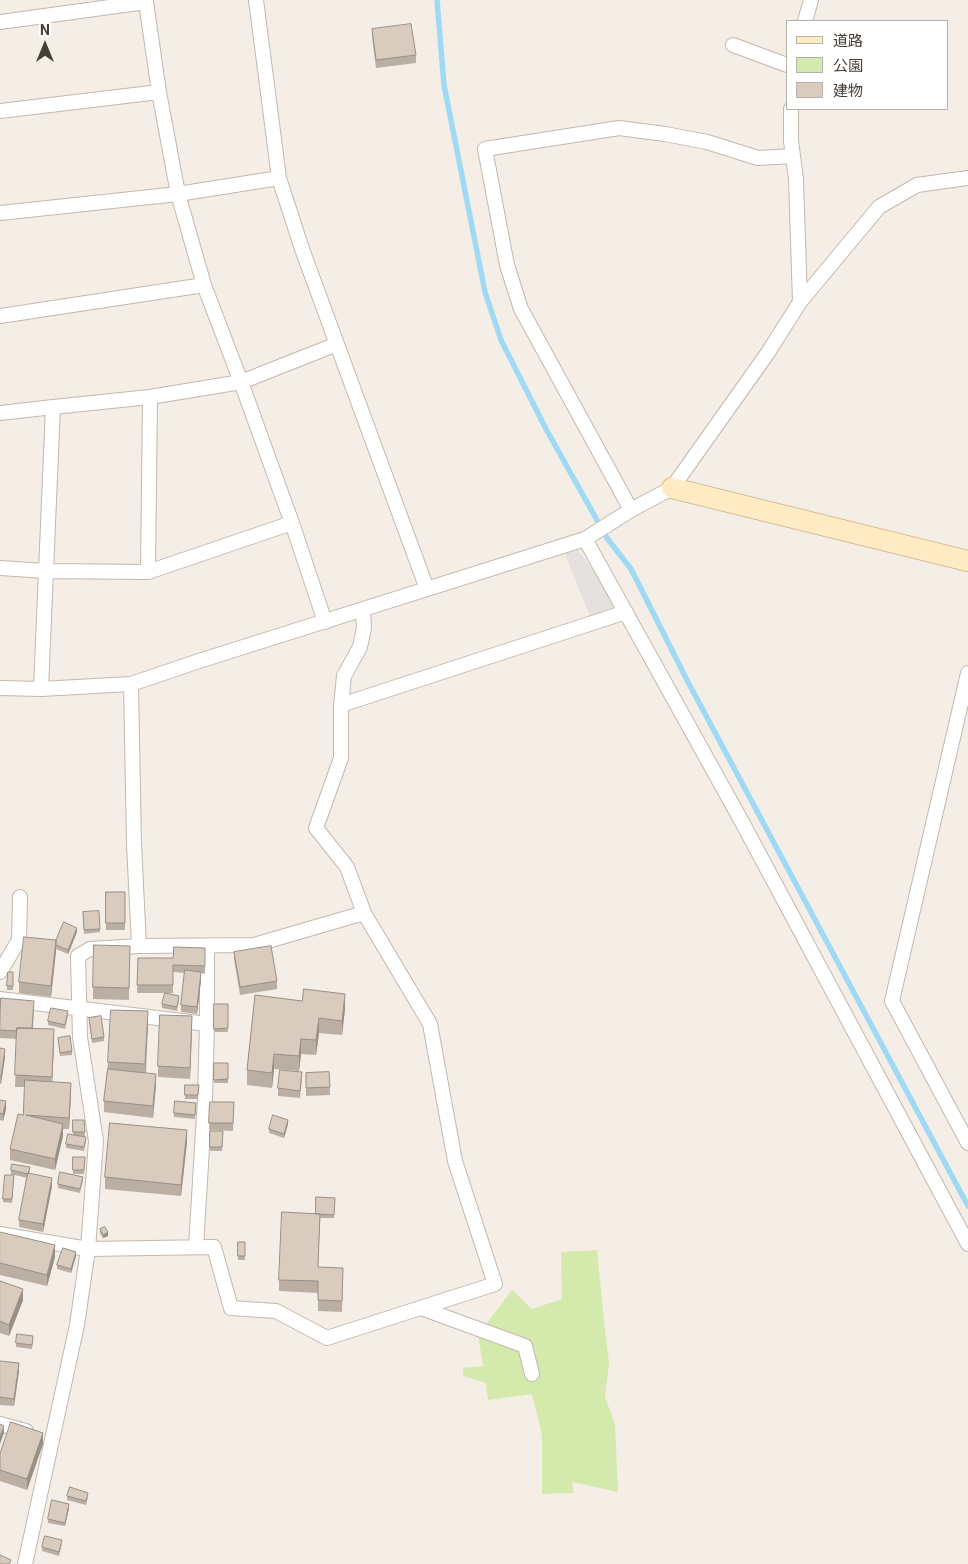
<!DOCTYPE html>
<meta charset="utf-8">
<style>
body{margin:0}
#map{position:relative;width:968px;height:1564px;overflow:hidden;background:#f4eee6;font-family:Roboto,"Noto Sans JP",sans-serif}
canvas{display:block}
.legend{position:absolute;left:786px;top:20px;width:162px;height:90px;box-sizing:border-box;background:#fff;border:1px solid #b5b2ae;margin:0;padding:6px 9px;list-style:none;font-size:15px;color:#473e35}
.legend li{display:flex;align-items:center;gap:10px;height:25px}
.legend b{width:25px;border:1px solid #b5b2ae}
.north{position:absolute;left:20px;top:20px;width:50px;height:50px;-webkit-text-stroke:4px #fff;paint-order:stroke;rotate:0deg;font-size:14px;font-weight:700;line-height:20px;text-align:center;color:#473e35}
.north::after{content:'';display:block;margin:auto;width:18px;height:22px;background:#473e35;clip-path:polygon(50% 0,100% 100%,50% 72%,0 100%)}
</style>
<div id="map">
<canvas width="968" height="1564"></canvas>
<ul class="legend">
<li><b style="height:6px;background:#ffecc5"></b>道路</li>
<li><b style="height:14px;background:#d4eaad"></b>公園</li>
<li><b style="height:14px;background:#d9ccbe"></b>建物</li>
</ul>
<div class="north">N</div>
</div>
<script>
const context = document.querySelector('canvas').getContext('2d');
context.lineJoin = 'round';
function fill(path, color) {
  context.fillStyle = color;
  context.fill(path, 'evenodd');
}
function strokePath(path, color, width, dash) {
  context.strokeStyle = color;
  context.lineWidth = width;
  context.lineCap = dash ? 'butt' : 'round';
  context.setLineDash(dash || []);
  context.stroke(path);
}
const green = new Path2D(`
 M597,1250L605,1330L609,1363L605,1397L615,1424L618,1492L572,1482L574,1493L542,1494V1435L532,1394L488,1400L486,1383L463,1376V1368L483,1366L478,1335L512,1290L532,1309L562,1299L561,1252Z`);
const parking = new Path2D(`
 M578,550L598,577L617,609L591,619L565,554Z`);
const stream = new Path2D(`
 M437,0L444,85L485,292L501,340L546,429L607,538L631,569L688,682L968,1206`);
const street = new Path2D(`
 M256,0L279,178L302,249L427,589
 M805,21L811,0
 M0,22L146,2L159,92
 M733,45L787,65
 M791,109V141L796,179L800,302
 M0,111L159,92L178,194L204,285
 M0,213L178,194L279,178
 M0,316L204,285L241,382L292,523
 M150,397L241,382L337,344
 M0,413L53,407L46,571L148,572L150,397L53,407
 M631,510L521,309L507,265L485,149L619,128L665,134L707,142L758,158L793,156
 M585,539L742,822L968,1244
 M0,568L46,571L41,689
 M148,572L292,523L325,622
 M968,673L892,1001L968,1143
 M0,688L41,689L131,684L199,661L585,539L631,510L672,488L767,354L800,302L879,207L917,185L968,178
 M341,705L344,676L360,647L364,628L363,610
 M364,913L347,867L316,828L341,758V705L626,612
 M0,972L19,940L20,897
 M0,999L207,1024V946
 M0,1234L88,1249L214,1247L231,1308L276,1311L327,1338L495,1284L455,1161L430,1024L364,913L254,945L139,946
 M196,1247L205,1098L207,1024
 M421,1308L525,1346L532,1374
 M0,1424L26,1431
 M25,1564L77,1325L88,1249L96,1141L80,1037L78,956L90,949L139,946L134,844L131,684`);
const secondary = new Path2D(`
 M672,488L968,561`);
const wall = new Path2D(`
 M372,29L416,55V63L376,68L372,37Z
 M106,892H125V930H106Z
 M83,912L100,929V932L84,934Z
 M77,932L68,954L56,949L51,997L19,993V982L56,940Z
 M130,946L129,1000L93,999V987Z
 M205,948V974L201,973V980L197,1014L181,1012V1005L185,973L173,972V993H137L138,958H173Z
 M234,952L277,981V989L240,995L234,959Z
 M8,972H13V990H7Z
 M255,995L345,1009L342,1035L319,1033L316,1055L301,1054L299,1071L274,1069L272,1088L247,1085V1070Z
 M179,1000L177,1011L162,1008V1004Z
 M214,1004H228V1032H214Z
 M34,1008L33,1028L54,1041L52,1082L71,1094L69,1129H63V1136L55,1170L10,1160V1149L23,1115L25,1087H15L17,1039L0,1038V1016Z
 M68,1015L65,1029L48,1025V1021Z
 M89,1018L104,1037V1041L92,1043Z
 M148,1023L146,1073L156,1085L153,1118L104,1112V1101L108,1062Z
 M192,1027L190,1079L158,1077V1066Z
 M58,1038L72,1051V1055L60,1056Z
 M0,1048L5,1057L1,1084H0Z
 M214,1063H228V1083H214Z
 M329,1072L330,1095L306,1096V1073Z
 M302,1079L300,1098L278,1096V1088Z
 M185,1085H199L198,1099H185Z
 M0,1100L6,1109L3,1121L0,1120Z
 M210,1102H234L233,1131L209,1130Z
 M196,1106L195,1119L174,1117V1113Z
 M73,1120H84L85,1136H78L86,1141L84,1151L66,1148V1144L73,1135Z
 M288,1124L284,1138L269,1133V1129Z
 M210,1131H223L222,1151H210Z
 M187,1142L181,1196L105,1189V1177Z
 M85,1157L84,1174H73V1170Z
 M11,1170L30,1171L29,1174L52,1186L43,1232L19,1227V1220L27,1178L11,1174Z
 M14,1175L12,1203L3,1202V1199Z
 M83,1180L80,1193L58,1188V1184Z
 M335,1198L334,1218H320L318,1267L343,1279L342,1312L318,1311V1293L279,1291V1280L316,1214Z
 M100,1229L108,1236L103,1238L100,1233Z
 M0,1232L55,1257L47,1286L0,1275Z
 M238,1242H245V1260H238Z
 M76,1256L71,1273L57,1269V1265Z
 M0,1281L23,1300L9,1336L0,1333Z
 M33,1340L32,1349L16,1347V1343Z
 M0,1361L19,1371L14,1406L0,1405Z
 M43,1444L27,1490L0,1481V1454Z
 M67,1496L88,1497L86,1505L67,1500Z
 M69,1508L65,1526L48,1523V1519Z
 M62,1544L59,1556L42,1551V1547Z`);
const shadedWall = new Path2D(`
 M77,928V932L68,954V950Z
 M56,940V952L51,997V986Z
 M201,972V980L197,1014V1007Z
 M345,994V1009L342,1035V1021Z
 M148,1011V1023L145,1075V1064Z
 M192,1016V1027L190,1079V1068Z
 M319,1018V1033L316,1055V1040Z
 M54,1029V1041L52,1088V1077Z
 M301,1039V1054L299,1071V1056Z
 M5,1049V1057L1,1084V1077Z
 M274,1054V1069L272,1088V1073Z
 M156,1074V1085L153,1118V1106Z
 M71,1083V1094L69,1129V1118Z
 M6,1101V1109L3,1121V1114Z
 M288,1120V1124L284,1138V1134Z
 M63,1124V1136L55,1170V1159Z
 M187,1130V1142L181,1196V1185Z
 M52,1178V1186L43,1232V1224Z
 M108,1232V1236L103,1238V1235Z
 M55,1245V1257L47,1286V1275Z
 M76,1252V1256L71,1273V1269Z
 M23,1289V1300L9,1336V1325Z
 M19,1363V1371L14,1406V1399Z
 M4,1426V1433L0,1444V1437Z
 M43,1433V1444L27,1490V1479Z
 M69,1504V1508L65,1526V1523Z`);
const building = new Path2D(`
 M411,24L416,55L376,60L372,29Z
 M106,892H125V923H106Z
 M99,911L100,929L84,930L83,912Z
 M64,922L77,928L68,950L56,945V940Z
 M24,937L56,940L51,986L19,982Z
 M94,945L130,946L129,988L93,987Z
 M271,946L277,981L240,987L234,952Z
 M174,947L205,948V966L173,965V985H137L138,958H173Z
 M185,970L201,972L197,1007L181,1005Z
 M8,972H13V986H7Z
 M304,989L345,994L342,1021L319,1018L316,1040L301,1039L299,1056L274,1054L272,1073L247,1070L255,995L302,1001Z
 M165,993L179,996L177,1007L162,1004Z
 M1,998L34,1001L32,1028H17V1031L0,1030Z
 M214,1004H228V1028L214,1029Z
 M51,1008L68,1011L65,1025L48,1021Z
 M111,1010L148,1011L145,1064L108,1062Z
 M160,1015L192,1016L190,1068L158,1066Z
 M101,1016L104,1037L92,1039L89,1018Z
 M17,1028L54,1029L52,1077L15,1075Z
 M70,1036L72,1051L60,1053L58,1038Z
 M0,1048L5,1049L1,1077L0,1076Z
 M214,1063H228V1079L214,1080Z
 M108,1069L156,1074L153,1106L104,1101Z
 M280,1070L302,1072L300,1091L278,1088Z
 M329,1072L330,1087L306,1088V1073Z
 M25,1080L71,1083L69,1118L26,1115L63,1124L55,1159L10,1149L18,1114L23,1115Z
 M185,1085H199L198,1095H185Z
 M0,1100L6,1101L3,1114L0,1113Z
 M175,1101L196,1103L195,1115L174,1113Z
 M210,1102H234L233,1123H209Z
 M273,1115L288,1120L284,1134L269,1129Z
 M73,1120H84L85,1132H73Z
 M110,1123L187,1130L181,1185L105,1177Z
 M210,1131H223L222,1147H210Z
 M68,1134L86,1137L84,1147L66,1144Z
 M73,1157H85L84,1170H73Z
 M12,1164L30,1167L28,1174L11,1170Z
 M60,1172L83,1177L80,1189L58,1184Z
 M28,1173L52,1178L43,1224L19,1220Z
 M5,1175H14L12,1199H3Z
 M316,1197L335,1198L334,1215L316,1214Z
 M282,1212L320,1214L318,1267L343,1268L342,1301L318,1300V1281L279,1280Z
 M105,1227L108,1232L103,1235L100,1229Z
 M0,1232L55,1245L47,1275L0,1263Z
 M238,1242H245V1256H238Z
 M63,1248L76,1252L71,1269L57,1265Z
 M0,1281L23,1289L9,1325L0,1321Z
 M17,1334L33,1336L32,1345L16,1343Z
 M0,1361L19,1363L14,1399L0,1397Z
 M11,1422L43,1433L27,1479L0,1470V1454Z
 M0,1424L4,1426L0,1437Z
 M70,1487L88,1493L86,1501L67,1496Z
 M52,1500L69,1504L65,1523L48,1519Z
 M45,1536L62,1540L59,1552L42,1547Z
 M0,1555L11,1560L9,1564H0Z`);
fill(green, '#d4eaad');
fill(parking, '#e4e1de');
strokePath(stream, '#a0d9f3', 5.5);
strokePath(street, '#c3b8ab', 16);
strokePath(secondary, '#d6be94', 22);
strokePath(street, '#fff', 14);
strokePath(secondary, '#ffecc5', 20);
fill(wall, '#bbafa3');
fill(shadedWall, '#988f85');
fill(building, '#d9ccbe');
strokePath(building, '#988f85', 1);
</script>
